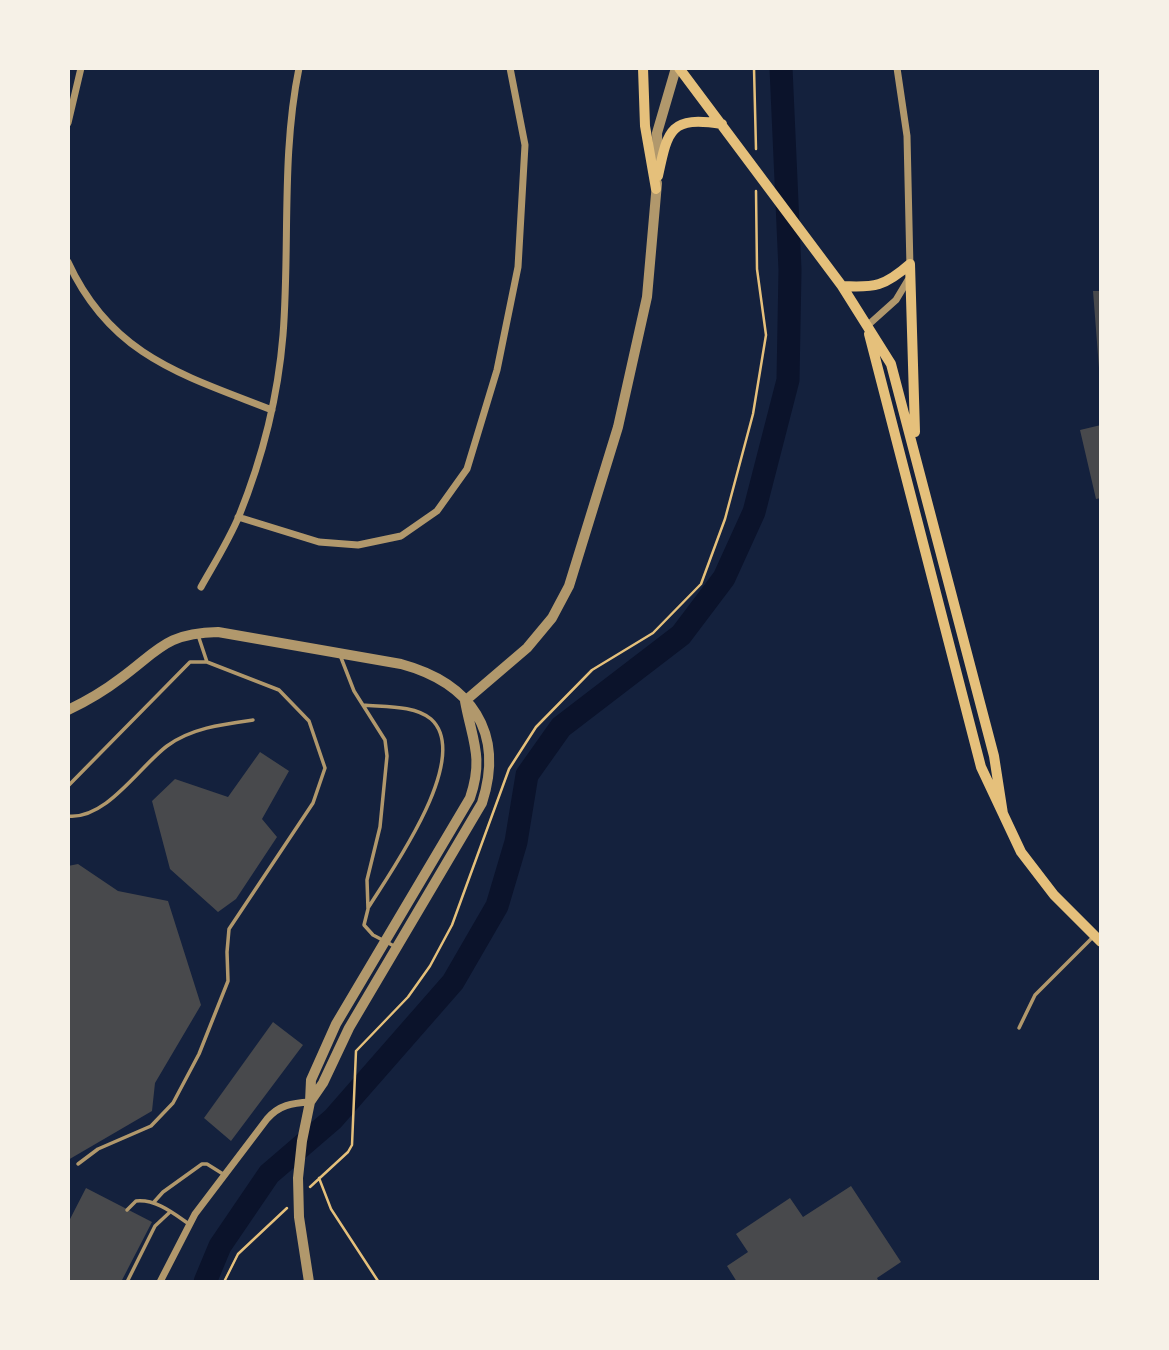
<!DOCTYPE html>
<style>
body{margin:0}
#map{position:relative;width:1169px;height:1350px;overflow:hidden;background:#14213d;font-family:"Archivo Narrow",sans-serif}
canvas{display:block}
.frame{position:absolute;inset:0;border:70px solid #f6f1e7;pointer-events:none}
</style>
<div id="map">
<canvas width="1169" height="1350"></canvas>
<div class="frame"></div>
</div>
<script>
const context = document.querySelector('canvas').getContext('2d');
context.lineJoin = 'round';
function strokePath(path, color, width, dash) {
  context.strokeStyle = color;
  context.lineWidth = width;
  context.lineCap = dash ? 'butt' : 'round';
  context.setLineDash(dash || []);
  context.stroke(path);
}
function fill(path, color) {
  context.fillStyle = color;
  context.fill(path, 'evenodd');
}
const river = new Path2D(`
 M205,1282L220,1246L269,1174L333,1119L453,982L497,906L516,842L527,775L561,727L681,635L724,578L754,512L788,380L790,270L781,68`);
const building = new Path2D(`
 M1093,291H1101V368H1099Z
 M1101,425V498L1096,499L1080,430Z
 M260,752L289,771L262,819L277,837L236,899L218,912L170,869L152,801L175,779L228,797Z
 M78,864L118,891L168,901L201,1005L155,1083L152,1111L68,1160V866Z
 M273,1022L303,1045L231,1141L204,1118Z
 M851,1186L901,1262L877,1278L879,1282H737L727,1266L748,1252L736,1234L790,1198L803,1217Z
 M86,1188L152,1222L121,1282H68V1223Z`);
const path = new Path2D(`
 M754,68L756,149
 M319,1178L331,1209L378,1281
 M310,1187L348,1152L352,1145L356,1051L408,997L430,966L452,925L509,769L536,727L592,670L653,633L701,584L725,519L753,414L766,335L757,269L756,191
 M224,1282L238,1254L287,1208`);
const service = new Path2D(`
 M340,655L354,691L385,740L387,756L380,827L367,880L368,909L364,925L373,935L394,946
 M363,705C384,707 415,705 431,719C473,757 391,871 368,908
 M68,786L190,662H207
 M68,816C106,820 139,767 167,746C191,728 224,724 253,720
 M1019,1028L1035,995L1093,937
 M78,1164L98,1149L151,1126L173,1103L199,1054L228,981L227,952L229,929L313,803L325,768L309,721L279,690L207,662L198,635
 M154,1202L163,1192L202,1164H207L223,1174
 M127,1210L136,1201C156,1199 173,1213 189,1224
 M127,1282L155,1226L170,1212`);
const minor = new Path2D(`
 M897,68L907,136L910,268
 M68,123L81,68
 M68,262C111,356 183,375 272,410
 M867,326L896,300L908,280
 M238,517L319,542L358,545L401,536L437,511L467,469L497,370L518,267L525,145L510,68
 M201,587C214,564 229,540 239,516C262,459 278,396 283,335C290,246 281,156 299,68
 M160,1282L195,1214L267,1119C279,1105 292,1103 310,1102`);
const tertiary = new Path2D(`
 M658,165L657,133L676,68
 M465,701L527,648L552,618L569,586L618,427L647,297L657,183
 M68,710C87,701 104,691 121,678C159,650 166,633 218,632L401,664C471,683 505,732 482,803L349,1028L323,1083L310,1102
 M309,1282L299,1217L298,1178L302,1141L310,1102L311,1080L336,1024L470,798C484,757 472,740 465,701`);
const secondary = new Path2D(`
 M643,68L645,126L656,189
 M679,68L842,286L891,364L994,756L1003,814
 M658,176C668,129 670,116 722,124
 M910,264L915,432
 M842,286C875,288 885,286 910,264
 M869,334L981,767L1021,852L1054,895L1101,942`);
strokePath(river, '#0b132b', 23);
fill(building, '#48494c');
strokePath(path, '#e5c07b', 2.5);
strokePath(service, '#b1986c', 3.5);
strokePath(minor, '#b1986c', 7);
strokePath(tertiary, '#b1986c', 10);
strokePath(secondary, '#e5c07b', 10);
</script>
